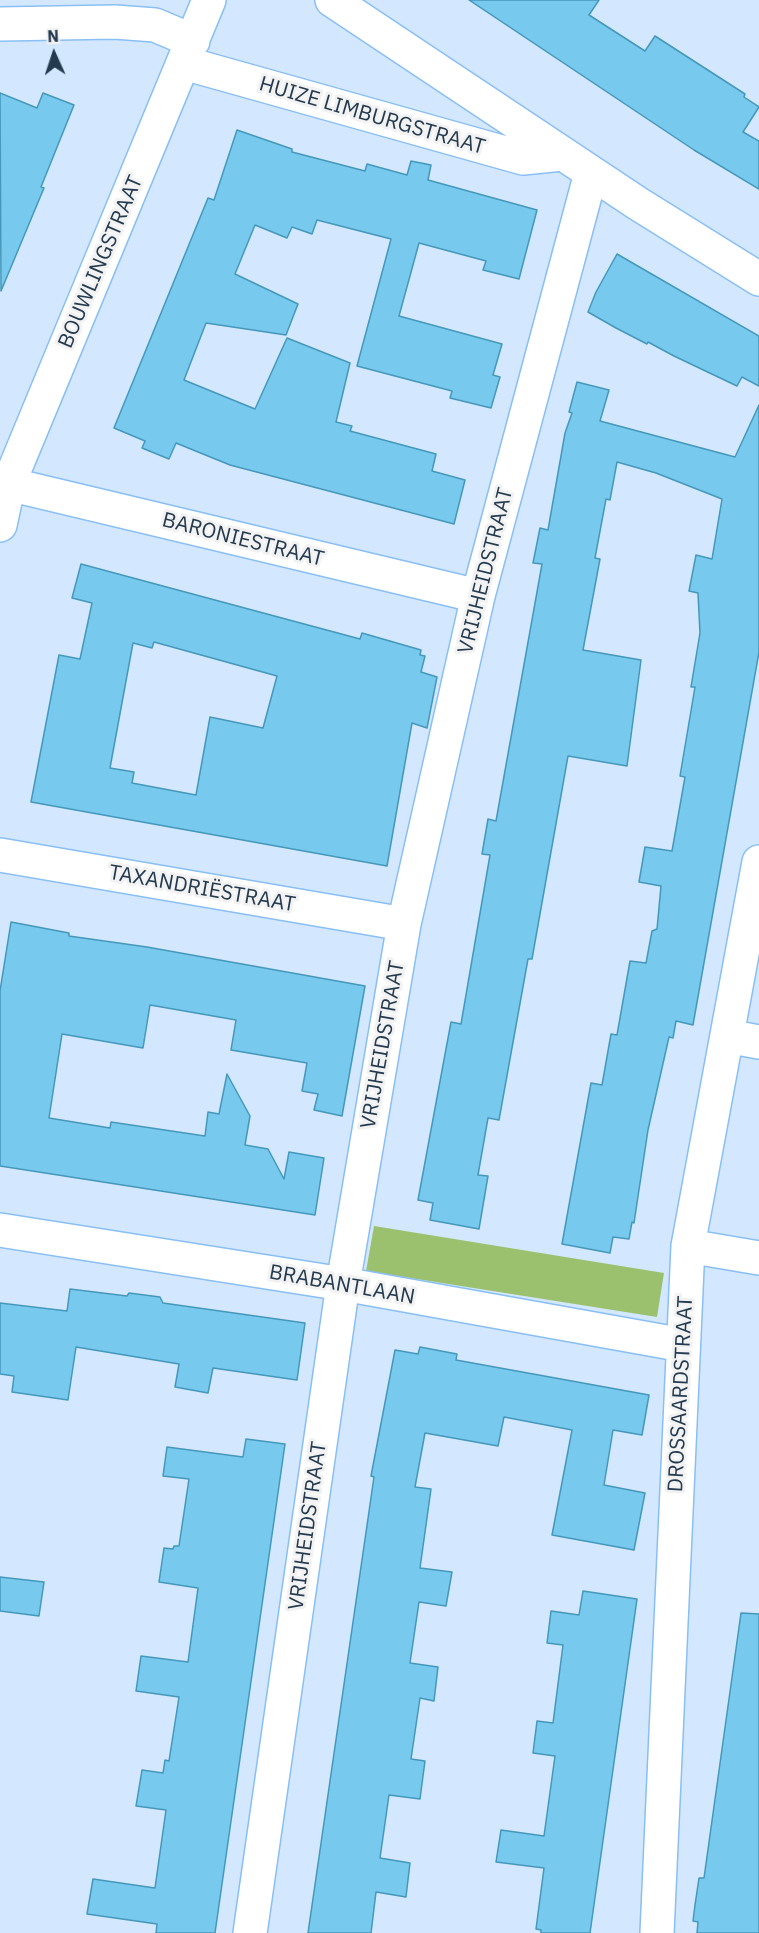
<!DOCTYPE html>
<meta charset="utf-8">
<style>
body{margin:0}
#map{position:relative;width:759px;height:1933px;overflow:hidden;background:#d3e8fe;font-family:"IBM Plex Sans",sans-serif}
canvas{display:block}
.north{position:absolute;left:24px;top:24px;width:60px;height:60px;-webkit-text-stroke:4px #f2f2f2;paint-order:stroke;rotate:357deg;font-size:16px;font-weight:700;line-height:24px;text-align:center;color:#233a4f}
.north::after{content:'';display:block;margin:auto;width:21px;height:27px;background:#233a4f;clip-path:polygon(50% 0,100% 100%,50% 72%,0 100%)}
</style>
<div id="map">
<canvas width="759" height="1933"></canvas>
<div class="north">N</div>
</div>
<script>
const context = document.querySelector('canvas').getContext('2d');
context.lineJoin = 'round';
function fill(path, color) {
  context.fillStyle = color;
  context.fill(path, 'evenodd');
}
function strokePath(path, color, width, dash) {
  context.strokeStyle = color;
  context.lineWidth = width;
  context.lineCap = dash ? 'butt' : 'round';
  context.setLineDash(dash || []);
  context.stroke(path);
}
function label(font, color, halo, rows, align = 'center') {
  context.font = font + ' "IBM Plex Sans",sans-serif';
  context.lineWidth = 6;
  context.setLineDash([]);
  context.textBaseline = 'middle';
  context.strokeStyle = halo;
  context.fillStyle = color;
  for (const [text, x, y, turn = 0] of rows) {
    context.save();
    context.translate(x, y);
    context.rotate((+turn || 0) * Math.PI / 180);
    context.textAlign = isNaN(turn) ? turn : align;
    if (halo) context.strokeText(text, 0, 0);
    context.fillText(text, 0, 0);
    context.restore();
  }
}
const green = new Path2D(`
 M374,1226L664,1273L657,1317L366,1271Z`);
const building = new Path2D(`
 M469,0H599L589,15L645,51L655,36L745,94L744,97L759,107L743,132L759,141V189L694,150Z
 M0,93L37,108L43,93L74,105L41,187L44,188L1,291Z
 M237,130L292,149V152L365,171L367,164L407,175L411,161L431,165L428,180L537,210L519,279L483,270L486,261L419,243L399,316L502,344L493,375L500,377L491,408L450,398L452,391L357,366L391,239L317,220L312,234L292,227L287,238L255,225L235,274L298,304L286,335L206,323L184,380L255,409L287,338L350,363L336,422L352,426L350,431L436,454L432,471L465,480L454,524L230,465L176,443L169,459L142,448L145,441L114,428L208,198L214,200Z
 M617,254L759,336V386L742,377L737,386L674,356L648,342L647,344L616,328L588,312L596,292Z
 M577,382L609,390L600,421L735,457L759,405V652L693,1025L676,1021L673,1038L669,1037L648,1130L634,1223L632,1222L629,1239L613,1237L610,1253L562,1244L591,1083L602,1085L611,1034L617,1035L630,961L646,963L652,931L657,929L661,886L639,882L645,847L672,851L685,777L680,776L695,687H691L700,633L698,593L689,591L696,555L712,559L722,499L656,473L617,462L610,500L606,499L595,558L600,559L583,650L641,660L627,766L568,756L532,959H528L499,1120L488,1118L478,1175L488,1176L479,1229L430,1220L433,1203L418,1200L451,1022L461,1024L490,855L482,854L488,819L496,821L542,564L533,563L540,528L548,530L565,433L572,413L569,412Z
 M81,564L360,639L362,633L421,650L420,655L425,656L421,672L437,677L427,728L412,723L387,866L31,802L59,655L80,659L92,603L72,598ZM154,642L277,676L263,728L210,717L196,795L132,783L134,772L110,768L133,643L152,648Z
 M11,922L69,933V936L147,947L365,986L342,1116L314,1110L318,1094L302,1091L307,1063L231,1050L236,1020L150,1005L143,1048L62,1034L49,1118L110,1128L111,1122L205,1136L208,1112L219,1114L227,1074L250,1116L245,1145L268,1149L284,1179L289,1152L324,1158L315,1215L0,1166V991Z
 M70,1289L127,1296L129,1293L160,1297L163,1303L305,1323L297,1380L213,1368L208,1393L175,1387L179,1364L76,1347L68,1400L12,1392L14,1376L0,1374V1303L67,1311Z
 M420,1347L457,1354L456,1360L649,1395L642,1435L613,1430L604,1485L645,1493L634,1550L552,1535L572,1430L504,1417L498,1446L425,1433L415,1487L431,1489L420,1568L452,1572L446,1606L419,1602L410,1663L438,1667L434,1701L420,1698L411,1759L425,1761L420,1799L389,1795L380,1858L410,1863L406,1897L376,1892L371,1933H308L374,1477L371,1476L395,1350L418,1354Z
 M246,1439L285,1444L215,1933H156L157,1924L87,1914L93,1879L155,1888L166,1810L136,1806L142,1770L163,1773L165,1760L169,1761L179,1697L136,1691L141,1656L188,1662L198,1588L159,1582L164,1548L173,1549L174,1546H179L189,1479L163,1476L167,1447L243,1457Z
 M0,1577L44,1582L39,1616L0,1611Z
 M583,1591L637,1599L590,1933H541V1930L536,1929L544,1868L496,1862L501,1830L544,1836L555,1756L533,1753L537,1721L553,1723L563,1645L547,1643L551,1611L579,1615Z
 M741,1613L759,1614V1933H697L698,1922L693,1921L695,1905L699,1878H704Z`);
const minor = new Path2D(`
 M332,0L637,203L759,279
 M0,24L115,22L155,25L193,41
 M184,63L523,158L562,154
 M0,482L478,596
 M0,525L9,483L209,0
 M0,855L404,924
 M727,1036L759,1042
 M0,1230L343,1284L683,1345
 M688,1246L759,1258
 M250,1933L343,1284L404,924L478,596L591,173
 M657,1933L688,1246L759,862`);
const streetNames = [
 ["HUIZE LIMBURGSTRAAT",372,116,16],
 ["BOUWLINGSTRAAT",101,262,-67],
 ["BARONIESTRAAT",243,540,14],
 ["VRIJHEIDSTRAAT",486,571,-76],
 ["TAXANDRIËSTRAAT",202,889,10],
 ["VRIJHEIDSTRAAT",383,1045,-80],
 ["BRABANTLAAN",342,1285,10],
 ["DROSSAARDSTRAAT",681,1394,-87],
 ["VRIJHEIDSTRAAT",308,1526,-82]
];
fill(green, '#9cc16e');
fill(building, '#77c9ed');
strokePath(building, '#4598bb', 1.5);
strokePath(minor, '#89bff4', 36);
strokePath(minor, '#fff', 33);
label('21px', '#233a4f', '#f2f2f2', streetNames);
</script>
